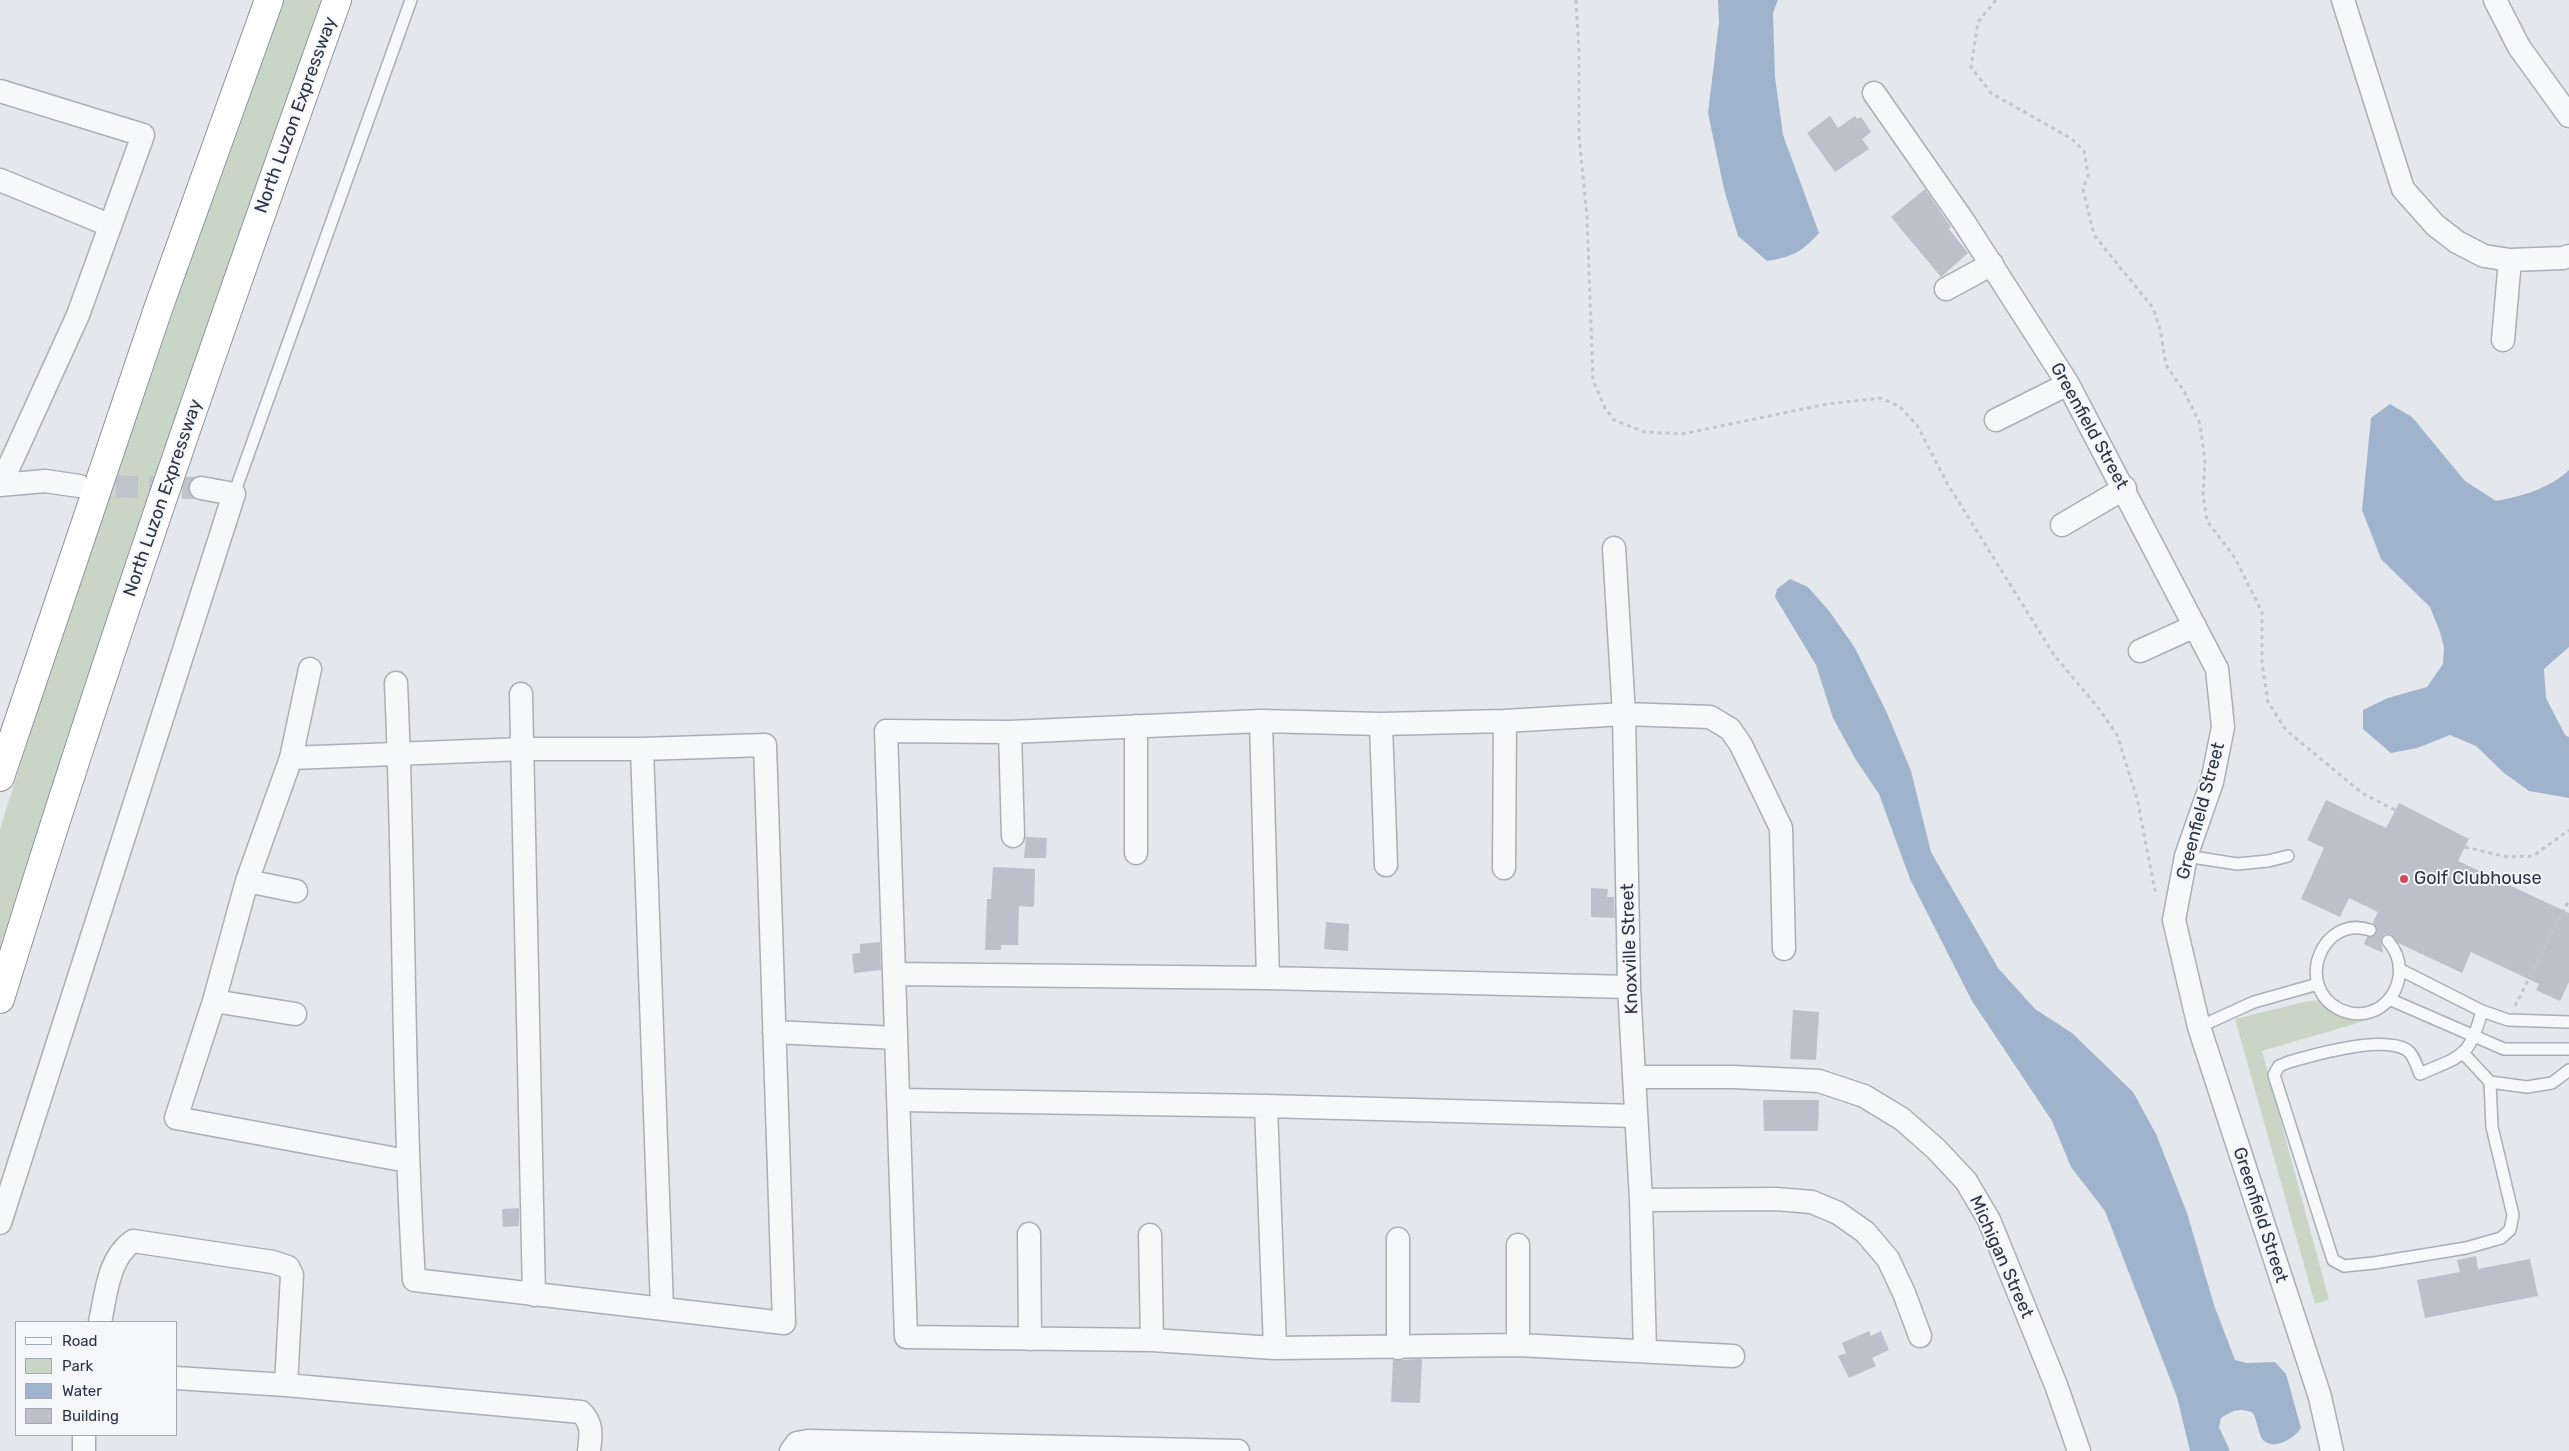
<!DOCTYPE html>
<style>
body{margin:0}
#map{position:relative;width:2569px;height:1451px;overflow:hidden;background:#e4e7ec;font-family:Rubik,sans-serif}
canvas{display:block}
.legend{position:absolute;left:15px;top:1321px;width:162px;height:115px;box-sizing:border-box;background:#f4f6f9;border:1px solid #a4a8b1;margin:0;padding:6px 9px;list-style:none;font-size:15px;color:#2b3445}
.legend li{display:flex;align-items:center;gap:10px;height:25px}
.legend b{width:25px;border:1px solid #a4a8b1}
</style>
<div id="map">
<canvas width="2569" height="1451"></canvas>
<ul class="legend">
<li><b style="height:6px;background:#f7f8fa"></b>Road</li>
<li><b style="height:14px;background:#c9d6c5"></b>Park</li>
<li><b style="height:14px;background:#9fb4cc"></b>Water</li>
<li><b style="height:14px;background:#bbc0ca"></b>Building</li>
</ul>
</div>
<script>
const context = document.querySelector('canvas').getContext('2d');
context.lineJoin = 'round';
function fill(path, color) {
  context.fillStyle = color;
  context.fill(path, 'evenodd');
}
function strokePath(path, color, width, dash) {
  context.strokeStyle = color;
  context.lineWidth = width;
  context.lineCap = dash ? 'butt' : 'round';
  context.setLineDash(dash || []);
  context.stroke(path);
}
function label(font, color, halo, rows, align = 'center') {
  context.font = font + ' Rubik,sans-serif';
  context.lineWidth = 4;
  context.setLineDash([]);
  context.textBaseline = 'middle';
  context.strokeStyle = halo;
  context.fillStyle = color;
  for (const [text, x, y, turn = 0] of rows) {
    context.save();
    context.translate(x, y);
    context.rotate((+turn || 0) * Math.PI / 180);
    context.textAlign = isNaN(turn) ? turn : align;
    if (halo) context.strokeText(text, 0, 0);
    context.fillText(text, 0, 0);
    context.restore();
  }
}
const green = new Path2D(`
 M280,0H323L0,962V829L51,667Z
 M2327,999L2368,1020L2262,1051L2329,1300L2315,1304L2235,1019L2304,1002Z`);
const water = new Path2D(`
 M1718,0H1778L1773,13L1775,77L1783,135L1819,233C1802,252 1792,257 1767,261L1738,236L1724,189L1708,113L1719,22Z
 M2390,404L2412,417L2465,481L2496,501C2522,496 2549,489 2569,470V647L2544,669L2546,698L2565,735L2569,737V798L2529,791L2504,773L2476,746L2450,735L2417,748L2391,753L2363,729V710L2388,698L2427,687L2443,664L2444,647L2440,632L2430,607L2381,559L2362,510L2371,418Z
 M1790,579L1808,587L1830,612L1855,648L1887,713L1911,771L1931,852L1998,968L2035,1009L2072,1033L2133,1092L2156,1134L2187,1213L2214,1305L2235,1360L2247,1363L2275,1362L2286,1374L2301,1428C2293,1440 2273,1451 2262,1439C2258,1431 2257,1421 2253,1413C2240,1407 2232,1411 2221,1418L2219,1427L2230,1451H2190L2177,1397L2105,1211L2071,1167L2052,1121L1972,1001L1910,879L1879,794L1856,760L1833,718L1816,665L1775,597L1777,589Z`);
const building = new Path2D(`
 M1830,116L1838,128L1855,116L1857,119L1861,117L1871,132L1862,139L1869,149L1835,172L1807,133Z
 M1925,189L1951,227L1949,229L1968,253L1941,277L1891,217Z
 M2326,800L2386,828L2399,803L2469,839L2458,861L2569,913V982L2560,1001L2536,990L2539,984L2471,952L2462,973L2398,943L2391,934H2385L2381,938L2383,953L2364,944L2367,937L2376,934L2377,928L2373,923L2378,912L2349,898L2340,917L2301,899L2324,848L2307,840Z
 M1026,837L1047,838L1046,858H1024Z
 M993,867L1035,869L1034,907L1019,906L1018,945H1001V950H985L987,899H991Z
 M1591,888L1608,889L1607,897H1614L1615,918L1591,917Z
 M1326,922L1349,924L1348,951L1324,949Z
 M880,942L881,970L854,973L852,954L860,953V944Z
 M1793,1010L1819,1012L1816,1060L1790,1059Z
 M1763,1100H1819L1818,1131H1764Z
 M519,1208V1226L503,1227L502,1209Z
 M2476,1256L2478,1269L2530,1259L2538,1296L2425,1318L2417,1280L2460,1272L2457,1260Z
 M1869,1331L1871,1336L1881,1331L1889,1350L1872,1358L1876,1366L1849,1378L1838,1356L1846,1353L1842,1343Z
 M1422,1359L1420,1403L1391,1402L1393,1360Z`);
const minorTunnel = new Path2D(`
 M83,486L201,488`);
const path = new Path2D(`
 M1576,0L1579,51V136L1587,216L1593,380L1605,408L1614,420L1645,432L1682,434L1827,404L1881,398L1900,407L1917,425L1947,483L2054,655L2100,710L2117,735L2137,798L2156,896
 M1996,0L1978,22L1971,67L1991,93L2072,139L2084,151L2088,175L2083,189L2094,235L2153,308L2160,329L2166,365L2185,393L2200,424L2205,461L2203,495L2207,521L2235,558L2262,612V663L2268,702L2286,730L2362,793L2395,810
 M2465,847L2507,857L2533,856L2569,830
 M2515,1006L2569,900`);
const service = new Path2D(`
 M234,494L411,0
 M2186,856L2237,864L2268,861L2288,856
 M2370,930C2322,914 2294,986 2339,1009C2382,1030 2419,977 2388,941
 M2401,970L2482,1011L2508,1020L2569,1022
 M2389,999L2504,1049H2569
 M2482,1011C2469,1059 2462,1055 2420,1074C2417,1067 2414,1055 2407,1050C2383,1035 2316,1054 2289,1062L2279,1066L2274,1075L2333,1260L2344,1266L2374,1263L2466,1248L2501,1238L2510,1230L2513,1215L2492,1127L2490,1082
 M2199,1027L2254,1002L2318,984
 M2464,1054L2490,1082L2527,1087L2552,1083L2569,1070`);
const minor = new Path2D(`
 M2343,0L2403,189L2435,225L2457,242L2484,256L2510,260L2563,258L2569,256
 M2495,0L2519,47L2569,116
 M0,91L143,135L78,315L1,484
 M1874,93L1964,222L2068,384L2217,669L2223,727L2212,782L2186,856L2174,920L2199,1027L2320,1397L2332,1451
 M0,180L109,225
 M1946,289L1992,264
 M2503,340L2510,260
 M1996,420L2068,384
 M0,485L45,481L79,486
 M2062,525L2125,488
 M1614,548L1624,714L1629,987L1641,1200L1645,1351
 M2140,651L2195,626
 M310,669L291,758L247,881L214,1001L176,1118L407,1161
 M521,694L534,1295
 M1261,721L1268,978
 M1381,724L1386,865
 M1136,726V853
 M1010,732L1013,836
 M642,749L662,1308
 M291,758L523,749H642L765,745L784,1323L414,1280C402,1081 405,882 396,683
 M1504,868L1505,721
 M247,881L296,891
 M895,974L1268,978L1629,987
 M214,1001L295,1014
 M774,1032L896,1038
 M1636,1077H1734L1819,1081L1864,1096L1902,1119L1936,1149L1966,1181L1989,1220L2056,1385L2079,1451
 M900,1100L1266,1106L1636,1116
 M1266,1106L1275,1348
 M1641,1200L1776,1199L1812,1202L1838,1213L1865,1232L1888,1259L1904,1293L1920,1336
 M0,1223L234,494L201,488
 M1029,1234L1030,1339
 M1150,1235L1152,1340
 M1398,1239V1348
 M1518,1245V1345
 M100,1322C106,1295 108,1258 133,1241L273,1262L288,1267L292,1275L286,1385
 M1733,1356L1518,1345L1275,1348L1152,1340L906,1337L886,731L1010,732L1261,721L1381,724L1505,721L1624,714L1710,717L1730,729L1741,745L1781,828L1784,949
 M176,1378L286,1385L581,1412C593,1424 591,1435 589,1451
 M84,1451V1435
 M791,1451L797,1443L808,1441L1238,1451`);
const motorway = new Path2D(`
 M0,777L158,309L269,0
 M0,999C103,663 219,331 337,0`);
const markers = [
 [2404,879,5,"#d1495b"]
];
const streetNames = [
 ["North Luzon Expressway",296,115,-70],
 ["Greenfield Street",2089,426,61],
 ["North Luzon Expressway",163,498,-71],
 ["Greenfield Street",2201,811,-75],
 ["Knoxville Street",1630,949,-92],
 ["Greenfield Street",2260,1215,72],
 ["Michigan Street",2001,1257,66]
];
const poiNames = [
 ["Golf Clubhouse",2414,879]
];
fill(green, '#c9d6c5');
fill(water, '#9fb4cc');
fill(building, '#bbc0ca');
strokePath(minorTunnel, '#bfc3cb', 22, [22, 11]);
strokePath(service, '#a9aeb7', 14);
strokePath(minor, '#a9aeb7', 25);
strokePath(motorway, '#8b94a3', 30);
strokePath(path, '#c2c5cb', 3, [4, 4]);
strokePath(service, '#f7f8fa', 11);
strokePath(minor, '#f7f8fa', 22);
strokePath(motorway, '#fff', 28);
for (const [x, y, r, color] of markers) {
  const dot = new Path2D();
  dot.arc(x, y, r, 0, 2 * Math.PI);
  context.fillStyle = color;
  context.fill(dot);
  strokePath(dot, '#f4f6f9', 2);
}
label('18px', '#2b3445', '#f4f6f9', streetNames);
label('18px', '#2b3445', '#f4f6f9', poiNames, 'left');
</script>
